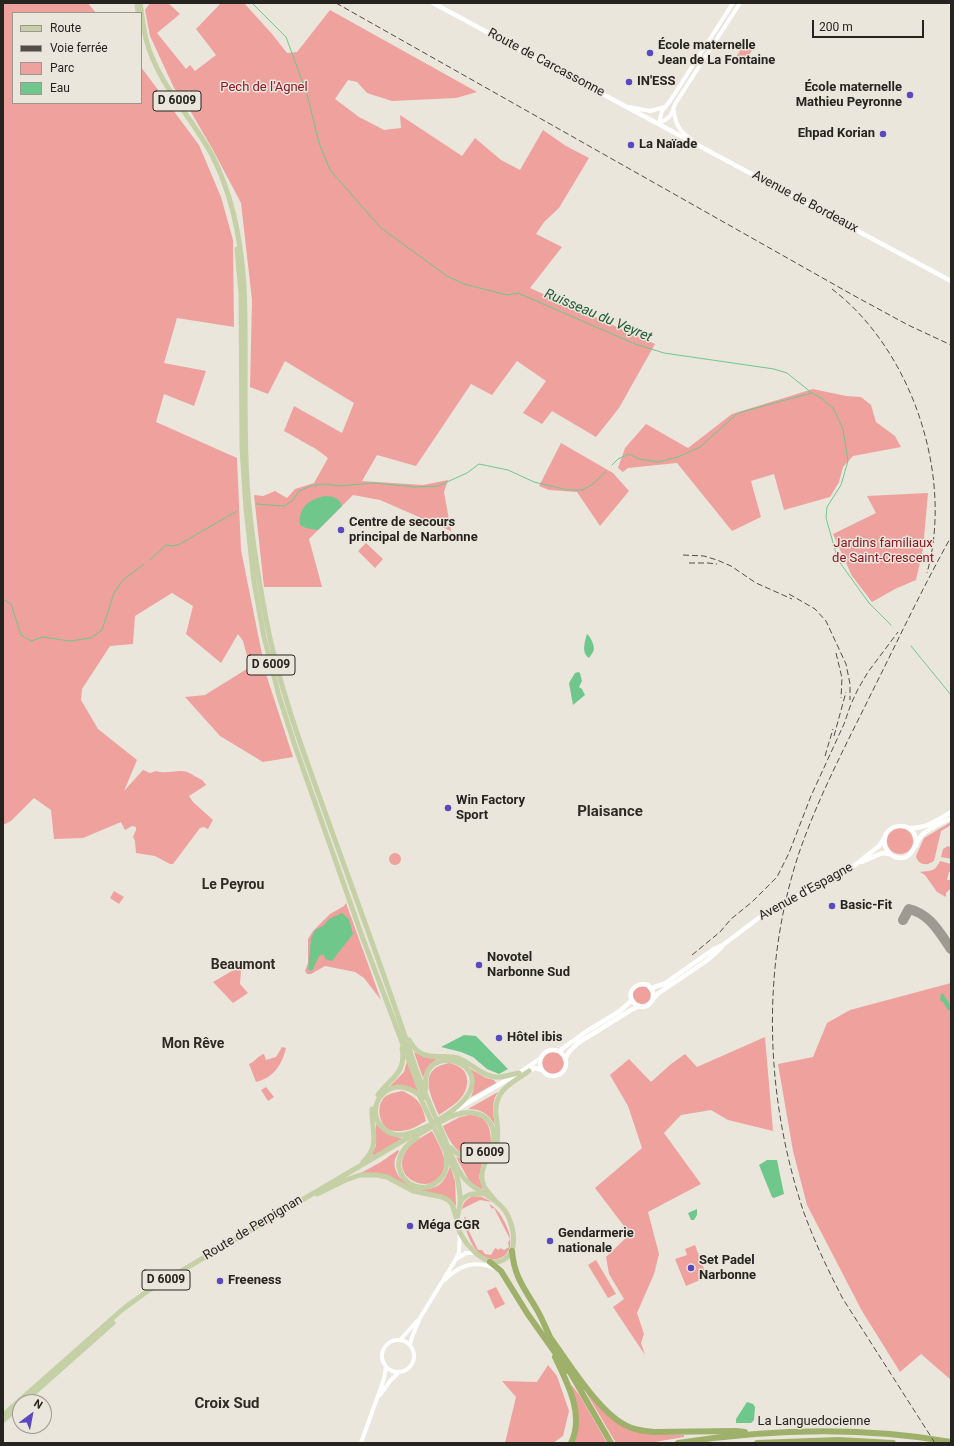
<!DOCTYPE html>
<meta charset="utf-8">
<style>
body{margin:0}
#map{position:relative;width:954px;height:1446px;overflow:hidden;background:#eae6dc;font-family:Roboto,sans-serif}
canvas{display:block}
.frame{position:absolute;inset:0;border:4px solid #262420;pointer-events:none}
.legend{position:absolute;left:12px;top:12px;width:130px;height:92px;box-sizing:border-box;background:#eae6dc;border:1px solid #9c9891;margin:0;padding:5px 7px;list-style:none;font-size:12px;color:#262420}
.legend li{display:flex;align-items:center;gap:8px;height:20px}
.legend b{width:20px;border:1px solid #9c9891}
.north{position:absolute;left:12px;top:1394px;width:40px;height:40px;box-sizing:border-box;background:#eae6dc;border:1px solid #9c9891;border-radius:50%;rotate:32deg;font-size:11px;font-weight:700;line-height:16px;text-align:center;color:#262420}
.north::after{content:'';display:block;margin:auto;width:14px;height:18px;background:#5948c0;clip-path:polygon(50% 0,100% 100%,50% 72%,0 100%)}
.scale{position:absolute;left:812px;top:20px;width:112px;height:18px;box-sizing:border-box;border:2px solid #262420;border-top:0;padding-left:5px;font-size:12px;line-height:14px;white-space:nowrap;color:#262420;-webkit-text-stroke:3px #eae6dc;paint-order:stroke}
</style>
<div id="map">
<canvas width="954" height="1446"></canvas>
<div class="frame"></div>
<ul class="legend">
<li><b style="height:5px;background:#c5d0a6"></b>Route</li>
<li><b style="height:5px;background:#504e48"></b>Voie ferrée</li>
<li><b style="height:11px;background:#efa19e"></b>Parc</li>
<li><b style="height:11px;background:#6fc78c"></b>Eau</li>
</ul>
<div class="north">N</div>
<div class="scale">200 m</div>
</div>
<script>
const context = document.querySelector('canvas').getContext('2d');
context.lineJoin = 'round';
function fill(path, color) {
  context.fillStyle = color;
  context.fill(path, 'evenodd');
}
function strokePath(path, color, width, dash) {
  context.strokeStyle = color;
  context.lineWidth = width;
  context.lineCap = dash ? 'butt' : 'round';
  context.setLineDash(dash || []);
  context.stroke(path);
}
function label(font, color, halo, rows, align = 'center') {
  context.font = font + ' Roboto,sans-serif';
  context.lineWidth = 3;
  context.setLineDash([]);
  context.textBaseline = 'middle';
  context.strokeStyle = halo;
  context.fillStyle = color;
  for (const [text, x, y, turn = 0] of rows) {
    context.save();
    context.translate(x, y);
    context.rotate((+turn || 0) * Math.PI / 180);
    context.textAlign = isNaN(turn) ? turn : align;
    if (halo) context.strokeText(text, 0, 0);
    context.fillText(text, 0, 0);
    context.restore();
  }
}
const green = new Path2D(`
 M3,3H88L96,13H13V103H141V67L199,145L221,197L233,240L234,327L177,318L164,363L206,371L194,406L164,394L156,422L237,458L241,550L266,674L293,757L263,762L220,736L185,697L205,695L250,667L243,641L238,634L221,663L186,634L193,606L172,593L135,616L133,644L110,646L82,689L81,700L98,729L137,760L124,791L143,770L150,773L156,771C165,774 172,771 181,771C187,771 192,774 196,777C201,779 203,780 206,785L189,796L193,802L213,820L208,829L204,827L200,828L173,864H170L155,856L136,853L135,841L133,837L136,830V827L132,826L125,830L121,822L83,838L54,839L51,810L34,798L11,821L3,825Z
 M150,3H168L180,14L157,33L186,69L190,65L195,71L216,55L196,29L221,3H244L272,34L287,53L297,52L330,10L477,92L456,98L392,101L367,93L357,82L348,80L335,99L359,117L384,130L401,128L400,115L462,156L475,138L501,160L520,170L543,130L566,146L589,158L559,208L544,222L536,234L562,247L530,288L655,344L619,408L596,437L552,411L542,424L523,413L546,381L517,361L492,395L471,384L416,466L377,455L362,481L423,485L448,480L444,492L451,531L380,500L353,495L309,539L322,587H264L254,495L263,496L275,491L287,498L295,489L314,483L328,458L316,449L284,431L294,406L342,433L354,403L285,361L268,394L250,387L252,300L241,203L213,150L188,107L174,88L150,36L145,10Z
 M747,40L755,45L745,62L736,57Z
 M813,389L846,396L861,397L871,405L876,422L895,436L901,447L853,456L843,467L839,482L830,497L784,510L774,474L751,481L761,517L732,531L677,463L628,468L623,472L618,468L625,448L646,424L688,448L732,414Z
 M561,443L613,473L629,491L600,526L577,492L549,490L539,486Z
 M928,493L923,549L916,580L895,589L872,602L852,576L833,534L876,513L867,496Z
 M366,543L383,559L375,568L358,551Z
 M951,822V825L941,831L934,861L928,864C922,865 917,862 916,856L924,838Z
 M887 841a13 13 0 1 1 26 0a13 13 0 1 1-26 0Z
 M948,846L951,847V859L941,857L943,849Z
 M389 859a6 6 0 1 1 12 0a6 6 0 1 1-12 0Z
 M940,861L951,864V871L949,872L947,880H951V888L946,893V897L937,892L925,875L920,872C931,870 934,873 940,861Z
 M114,891L124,897L119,904L110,898Z
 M346,903L381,1000L364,978L355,972L325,966L311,974H307L305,971L308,963V939L313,931L330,914L344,906Z
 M237,968L241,970L240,984L248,993L233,1003L213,982Z
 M951,983V1380L921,1354L900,1372L862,1311L807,1205L793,1151L778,1064L813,1057L827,1023L850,1010Z
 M633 995a9 9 0 1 1 18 0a9 9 0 1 1-18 0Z
 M765,1037L773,1131L728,1120L711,1110L681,1115L664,1133L701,1184L648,1212L659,1254L654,1274L637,1313L644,1334L641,1343L645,1355L613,1307L624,1299L609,1274L606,1257L630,1234L595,1188L642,1148L628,1106L610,1075L629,1059L651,1082L671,1064L685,1054L697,1067Z
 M282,1047L286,1048C282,1065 273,1078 256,1082L249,1064C255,1062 257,1056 264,1054L266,1060L276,1057Z
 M414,1052L422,1056L440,1058C430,1062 426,1068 423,1078Z
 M542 1063a11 11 0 1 1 22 0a11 11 0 1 1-22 0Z
 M407,1061L418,1091C408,1086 397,1083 387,1089L404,1072Z
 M450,1063C459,1066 466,1069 467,1079C469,1097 452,1106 439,1115C430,1094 417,1068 450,1063Z
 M469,1068L486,1078L494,1080L496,1083L471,1097C476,1086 474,1078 469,1068Z
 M266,1087L274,1097L268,1101L261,1090Z
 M403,1091C419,1099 422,1104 426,1121C420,1124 413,1129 407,1130C402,1131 393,1132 388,1129C378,1123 376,1103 386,1096C391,1093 397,1092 403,1091Z
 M498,1092C491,1102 493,1113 495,1125C488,1114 482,1109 468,1109Z
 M469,1115C487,1115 491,1127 491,1143C468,1168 453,1151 443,1126L460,1117Z
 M376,1124L380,1128L402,1139L373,1156L372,1154L376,1146Z
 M432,1131C437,1141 447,1157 444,1168C436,1199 388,1180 406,1151C411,1142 424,1136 432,1131Z
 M398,1150L399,1151C398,1154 396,1157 395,1159C390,1181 423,1197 439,1185C445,1180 448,1173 450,1166L455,1181L456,1206L452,1201L414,1190L397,1180L359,1174L381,1162Z
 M456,1157C467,1161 473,1163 483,1158L479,1177L483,1189H481L470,1182Z
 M473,1196L482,1197L492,1202L480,1200L462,1209C463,1202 467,1199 473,1196Z
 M489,1204C497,1208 501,1215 505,1223C525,1261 484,1273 470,1240C467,1232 462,1224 465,1216L467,1221L466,1225L478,1250H482L485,1254L491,1255L495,1248L499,1250L500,1248L504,1250L509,1247L508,1243L510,1239L494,1208H493L492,1209Z
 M695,1245L707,1277L686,1286L675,1259L687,1255L685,1249Z
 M596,1260L616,1294L608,1298L588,1265Z
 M496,1287L505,1304L495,1309L487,1291Z
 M548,1365L557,1376L569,1411L563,1436L553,1443H505L516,1397L502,1381L537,1382Z
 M571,1384L580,1396L607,1443H573L575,1401Z
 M587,1394H588L613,1419L654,1434L684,1435V1437L649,1443H616Z`);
const water = new Path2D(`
 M326,496C335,497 339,498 342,506L318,530L306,528L300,525C298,507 309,499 326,496Z
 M587,634C591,637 596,648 593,652C592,654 590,656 589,658C581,653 585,641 587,634Z
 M578,672L580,673L582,681L579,687L582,689L585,695L573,705L569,683L575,673Z
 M342,913L349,919L353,934L332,961L325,959L324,954L319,956L312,971L308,970L311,938L315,930L323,926L329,919Z
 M942,993C947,998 947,1001 951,1005V1011L948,1010L943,1002L940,1000L941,994Z
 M464,1035L476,1036L508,1069L499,1074L487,1069L473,1057L461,1052L441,1047Z
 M767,1160H777L784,1194L774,1198L772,1197L759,1165Z
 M697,1209V1215L694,1220H691L688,1213Z
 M747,1402L753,1404L755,1407L754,1420L751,1423H736V1419Z`);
const stream = new Path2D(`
 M252,3L286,37L307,94L319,143L330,170L381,228L447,276L464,284L507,295L518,293L635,344L664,353L774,369L787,373L812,393L821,398L833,408L843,429L848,461L841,485L827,507L826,518L838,560L869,603L891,625
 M612,465L618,459L629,454L639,459L658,462L678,457L700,447L738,413L811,393
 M256,504L284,506L292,501L299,491L311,486L325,484L339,486L373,483L416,487L438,486L467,473L479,464L508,470L534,482L568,490H582L593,484L606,471
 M150,560L166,545L173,546L180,544L237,511
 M3,599L11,604L21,635L31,641L43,637L70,641L91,638L102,630L114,593L123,580L144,564
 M911,646L951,695`);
const taxiway = new Path2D(`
 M903,920L909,909C930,914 939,932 951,949`);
const tertiary = new Path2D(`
 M950,3L951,4
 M629,107L650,111L665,107
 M674,111C675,124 680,132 691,139
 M659,123C671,118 671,115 675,104L740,3
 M659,123L662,111L670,101L733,3
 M458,1258L466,1253H476
 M445,1280C459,1265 475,1260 494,1268
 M382 1356a16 16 0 1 1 32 0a16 16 0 1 1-32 0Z
 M400,1340L417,1321
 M410,1345L412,1337L420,1318L456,1259L459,1252L460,1232
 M380,1395L390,1381L398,1373
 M361,1443L384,1379L386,1367`);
const secondary = new Path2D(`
 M433,3L951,281
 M909,828C925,829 938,820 951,812
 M916,846C919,816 878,823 885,846C887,851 890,855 895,857C914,863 914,841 924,833C932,827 942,823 951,818
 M862,862L882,853L889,854
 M651,988L664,984L714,949L723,945L760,917L775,908L855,865L879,846L885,837
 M653,999V992L648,985C637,982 625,991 633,1002C636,1006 642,1008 647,1006C652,1003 654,996 659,993C676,981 694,970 710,958C714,954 720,950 723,945
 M540 1063a13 13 0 1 1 26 0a13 13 0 1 1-26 0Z
 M559,1051L587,1031L620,1011L632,1000
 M565,1059L569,1052L578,1043L631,1010L639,1006
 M527,1072L535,1068L542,1070
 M457,1109L519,1073L541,1058`);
const primary = new Path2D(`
 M137,3L138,13
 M140,3C142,15 143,27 146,39C157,83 191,116 212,155C233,196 241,240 244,285C247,350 243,416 247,481C250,529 258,577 267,624C279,685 300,743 321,801C352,888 385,975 414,1063C422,1087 432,1110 442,1132C448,1146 453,1162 461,1174C473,1193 499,1196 508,1216C514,1229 518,1250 505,1259C486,1272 458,1239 457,1222C457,1216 459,1210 460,1205C461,1195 459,1186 457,1176L419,1095C388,1070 361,1110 384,1129C388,1132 393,1135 398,1135C409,1136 420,1129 430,1125
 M237,249L241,294L242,448L246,509L254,582L264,637L279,696L294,743L362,936L423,1098
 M409,1040C412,1044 414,1049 419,1052C430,1060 446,1054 458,1058C472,1063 480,1075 495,1077C503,1078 511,1074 519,1073
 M426,1089C419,1044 485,1058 470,1091C464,1104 447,1115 435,1122
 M378,1095C391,1077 407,1073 402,1048
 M440,1122C497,1089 509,1153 475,1158C465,1160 458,1155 451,1148
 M414,1137L431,1127
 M417,1138C375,1164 416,1204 439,1180C447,1173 447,1165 446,1155
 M497,1142C499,1133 497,1123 496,1114C494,1090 512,1083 529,1071
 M493,1149C486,1160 478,1173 484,1186C486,1190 491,1195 494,1199
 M363,1162C381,1145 371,1130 372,1109
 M317,1194L346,1180L360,1175H377L387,1177L413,1191L442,1197L448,1200L452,1204L456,1217
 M460,1203C465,1194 472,1193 481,1194
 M24,1402L113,1323
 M3,1415L123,1309L149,1290L416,1133
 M3,1421L20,1405`);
const motorway = new Path2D(`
 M512,1251C514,1276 524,1288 536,1308C542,1318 546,1329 551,1339
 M490,1262L501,1271L527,1313L568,1371
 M550,1337C567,1361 598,1411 625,1425C634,1430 644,1431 654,1432L736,1431L745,1432
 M555,1357C567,1382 585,1415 571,1443
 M567,1367L611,1443
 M678,1443C769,1429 860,1426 951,1442
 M757,1443L838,1440L893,1443`);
const rail = new Path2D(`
 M336,3L851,294L908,325L951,345
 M832,289C912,350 954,476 927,573
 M683,555L704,556L717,560L731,566L756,583L792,599
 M689,563H708L717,564
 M789,594L815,609L826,621L846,664L850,684V700
 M836,653L842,678L841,698
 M834,736L846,692
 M825,756L833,729
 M692,955L720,932L731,919L752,902L777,877L789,853L811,796L844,724L851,704L858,689L868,672L898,632
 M935,1443L843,1299C828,1270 814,1241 803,1210C765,1095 761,968 799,853C819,795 848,741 875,686C900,636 924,585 951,537`);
const markers = [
 [650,53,4,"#5948c0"],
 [629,82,4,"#5948c0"],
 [910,95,4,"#5948c0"],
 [883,134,4,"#5948c0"],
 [631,145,4,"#5948c0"],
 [341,530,4,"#5948c0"],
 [448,808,4,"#5948c0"],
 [832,906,4,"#5948c0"],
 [479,965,4,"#5948c0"],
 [499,1038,4,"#5948c0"],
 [410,1226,4,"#5948c0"],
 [550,1241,4,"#5948c0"],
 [691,1268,4,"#5948c0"],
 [220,1281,4,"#5948c0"]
];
const shields = [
 [177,101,48],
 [271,665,48],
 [485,1153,48],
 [166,1280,48]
];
const shieldNames = [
 ["D 6009",177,101],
 ["D 6009",271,665],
 ["D 6009",485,1153],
 ["D 6009",166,1280]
];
const poiNames = [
 ["École maternelle",658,46],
 ["Jean de La Fontaine",658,61],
 ["IN'ESS",637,82],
 ["École maternelle",902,88,"right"],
 ["Mathieu Peyronne",902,103,"right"],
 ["Ehpad Korian",875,134,"right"],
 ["La Naïade",639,145],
 ["Centre de secours",349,523],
 ["principal de Narbonne",349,538],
 ["Win Factory",456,801],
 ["Sport",456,816],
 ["Basic-Fit",840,906],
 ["Novotel",487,958],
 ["Narbonne Sud",487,973],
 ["Hôtel ibis",507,1038],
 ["Méga CGR",418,1226],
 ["Gendarmerie",558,1234],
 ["nationale",558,1249],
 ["Set Padel",699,1261],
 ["Narbonne",699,1276],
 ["Freeness",228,1281]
];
const streetNames = [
 ["Route de Carcassonne",546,63,28],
 ["Avenue de Bordeaux",805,202,28],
 ["Avenue d'Espagne",806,892,-29],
 ["Route de Perpignan",253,1228,-31],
 ["La Languedocienne",814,1422]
];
const parkNames = [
 ["Pech de l'Agnel",264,88],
 ["Jardins familiaux",883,544],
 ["de Saint-Crescent",883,559]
];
const waterNames = [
 ["Ruisseau du Veyret",598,316,23]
];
const neighbourhoodNames = [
 ["Le Peyrou",233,885],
 ["Beaumont",243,965],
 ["Mon Rêve",193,1044]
];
const quarterNames = [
 ["Plaisance",610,812],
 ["Croix Sud",227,1404]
];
fill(green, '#efa19e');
fill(water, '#6fc78c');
strokePath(stream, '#6fc78c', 1);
strokePath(taxiway, '#9d9a92', 10);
strokePath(tertiary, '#fff', 4);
strokePath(secondary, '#fff', 4.5);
strokePath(primary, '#c5d0a6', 5);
strokePath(motorway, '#9fb06b', 6);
strokePath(rail, '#504e48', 1, [6, 3]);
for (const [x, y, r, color] of markers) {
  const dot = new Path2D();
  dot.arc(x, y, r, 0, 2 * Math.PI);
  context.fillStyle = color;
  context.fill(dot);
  strokePath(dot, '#eae6dc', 1.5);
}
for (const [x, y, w] of shields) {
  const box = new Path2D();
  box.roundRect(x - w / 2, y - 10, w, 20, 3);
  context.fillStyle = '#eae6dc';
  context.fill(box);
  strokePath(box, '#262420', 1);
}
label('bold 12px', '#262420', null, shieldNames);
label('bold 13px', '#262420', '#eae6dc', poiNames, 'left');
label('13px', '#262420', '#eae6dc', streetNames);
label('13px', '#8e1824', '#eae6dc', parkNames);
label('italic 14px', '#1d5c36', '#eae6dc', waterNames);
label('bold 14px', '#2e2b23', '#eae6dc', neighbourhoodNames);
label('bold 15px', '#2e2b23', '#eae6dc', quarterNames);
</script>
